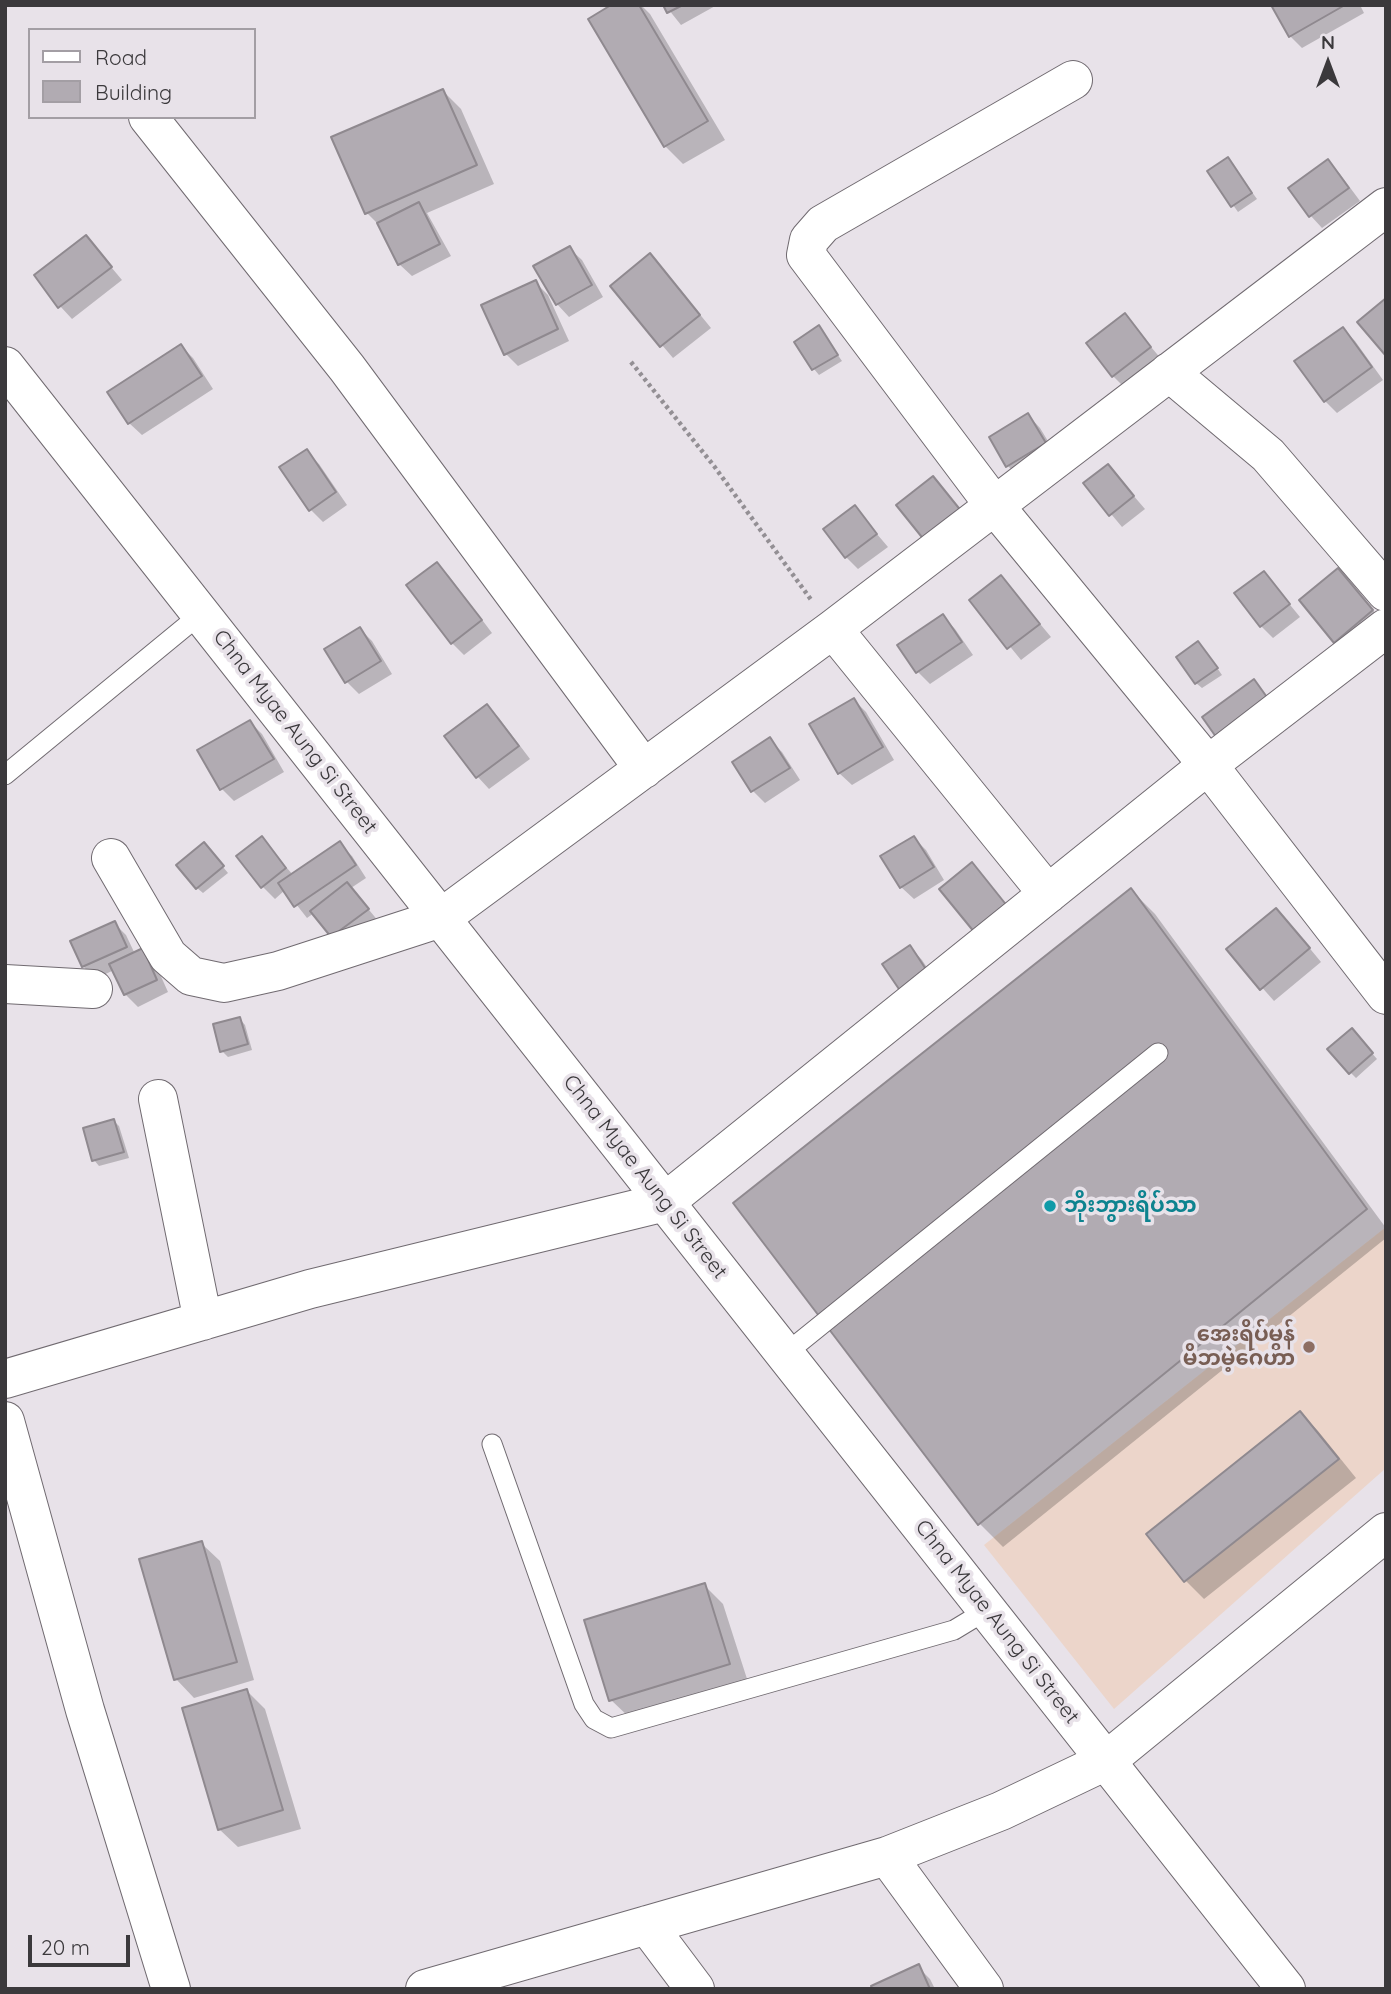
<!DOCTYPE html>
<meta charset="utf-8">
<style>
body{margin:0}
#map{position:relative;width:1391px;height:1994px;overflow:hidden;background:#e8e2e9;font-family:Quicksand,sans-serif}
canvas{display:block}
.frame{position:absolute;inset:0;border:7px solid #3b393c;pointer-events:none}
.legend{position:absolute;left:28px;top:28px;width:228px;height:91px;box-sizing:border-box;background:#e8e2e9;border:2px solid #a39ea4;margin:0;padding:9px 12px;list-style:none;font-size:21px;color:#3b393c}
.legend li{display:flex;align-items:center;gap:14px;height:35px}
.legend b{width:35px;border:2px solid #a39ea4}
.north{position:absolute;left:1293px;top:28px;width:70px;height:70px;-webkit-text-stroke:5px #e8e2e9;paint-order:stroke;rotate:0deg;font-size:19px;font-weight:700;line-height:28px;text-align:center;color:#3b393c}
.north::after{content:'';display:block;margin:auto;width:24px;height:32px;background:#3b393c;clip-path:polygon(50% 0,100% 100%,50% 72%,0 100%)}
.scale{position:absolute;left:28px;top:1935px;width:102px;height:32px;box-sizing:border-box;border:4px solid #3b393c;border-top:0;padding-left:9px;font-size:21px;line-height:24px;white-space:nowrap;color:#3b393c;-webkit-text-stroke:5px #e8e2e9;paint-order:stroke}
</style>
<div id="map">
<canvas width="1391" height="1994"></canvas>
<div class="frame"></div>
<ul class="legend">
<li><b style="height:9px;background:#fff"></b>Road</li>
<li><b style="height:19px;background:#b1abb2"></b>Building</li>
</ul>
<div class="north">N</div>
<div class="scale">20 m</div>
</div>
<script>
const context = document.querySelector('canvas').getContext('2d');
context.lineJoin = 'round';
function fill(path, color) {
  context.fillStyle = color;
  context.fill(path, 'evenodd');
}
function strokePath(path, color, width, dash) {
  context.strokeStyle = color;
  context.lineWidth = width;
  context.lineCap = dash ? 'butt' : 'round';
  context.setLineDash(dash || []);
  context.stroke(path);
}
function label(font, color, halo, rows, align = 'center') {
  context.font = font + ' Quicksand,"Noto Sans Myanmar",sans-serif';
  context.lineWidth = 7;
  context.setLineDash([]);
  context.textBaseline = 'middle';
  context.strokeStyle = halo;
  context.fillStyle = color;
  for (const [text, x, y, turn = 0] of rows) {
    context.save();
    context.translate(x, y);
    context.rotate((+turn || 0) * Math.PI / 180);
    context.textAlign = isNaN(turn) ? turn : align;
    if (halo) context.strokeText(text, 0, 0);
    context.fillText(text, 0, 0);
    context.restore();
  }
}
const education = new Path2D(`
 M1386,1227V1468L1114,1709L984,1545Z`);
const shadow = new Path2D(`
 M615,5H641L650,14L725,140L683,164L665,146Z
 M665,5H717L681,25Z
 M1273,5H1360L1364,13L1302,48L1290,36Z
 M443,91L461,109L494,184L427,213L451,256L412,276L399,264L382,228L367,213Z
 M1228,159L1257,199L1238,212L1209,171Z
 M1328,161L1340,174L1360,201L1322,228L1310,215Z
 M86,237L122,280L72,319L60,306Z
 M569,248L582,260L603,297L569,317L557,304Z
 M662,268L711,328L673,358L612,286Z
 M535,282L548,295L569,341L518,366L506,354Z
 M1125,316L1162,360L1125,388L1113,376Z
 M819,328L842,361L819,375L814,369Z
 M1343,329L1355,341L1383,380L1337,413L1325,401Z
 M181,346L193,358L213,389L142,435L129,423Z
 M1028,415L1040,428L1057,456L1020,478L1008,466Z
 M306,452L319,464L347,505L323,522L311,510Z
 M1108,466L1145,509L1122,527L1086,484Z
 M854,507L888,547L858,569L846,557Z
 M437,564L449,576L492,633L464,655L452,643Z
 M1338,570L1384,623L1347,654L1335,641Z
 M1264,573L1300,617L1273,638L1261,626Z
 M1001,577L1051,637L1021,660L972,600Z
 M943,616L955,629L973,655L930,684L918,672L899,645Z
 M360,629L372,641L392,674L359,694L347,682L327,650Z
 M1204,649L1222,675L1202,688L1196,683Z
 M854,700L866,712L894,760L852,785L839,773Z
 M487,706L499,718L530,759L489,789L477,776Z
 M250,722L262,734L284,772L234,801L222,789Z
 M770,740L782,752L800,780L765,803L753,791L734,763Z
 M914,838L926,850L944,880L914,899L901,887Z
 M262,839L293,875L339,844L352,856L366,878L351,888L379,922L345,948L314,913L307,918L285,890L275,899L262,886Z
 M209,850L228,873L203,893L197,888Z
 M1131,890L1155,914L1386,1228V1238L1003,1547L979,1523Z
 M1288,922L1321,962L1274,1001L1228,949Z
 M114,923L126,935L135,954L155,963L168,992L138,1007L125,994L114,970L95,979L83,966Z
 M910,947L922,960L944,993L919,1009Z
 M240,1019L245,1025L252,1050L228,1057L222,1051Z
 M1357,1036L1377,1059L1356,1078L1350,1072Z
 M114,1121L119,1126L129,1158L99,1166L94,1160Z
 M1300,1413L1318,1431L1356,1478L1204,1599L1186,1581L1148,1534Z
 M201,1543L220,1561L254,1680L194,1698L176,1679Z
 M704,1585L723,1604L748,1682L630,1718L611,1700Z
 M247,1691L265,1709L301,1829L238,1847L219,1829Z
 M918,1967L930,1979L935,1989H874Z`);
const building = new Path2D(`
 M611,5H639L708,121L664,147L588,19Z
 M663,5H683L667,13Z
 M1271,5H1345L1289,37Z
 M443,89L477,165L365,214L331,137Z
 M1228,157L1252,193L1231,207L1207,171Z
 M1328,159L1349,188L1309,217L1288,188Z
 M419,202L440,244L398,265L377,223Z
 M86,235L112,267L58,308L34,275Z
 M570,246L592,285L556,305L533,266Z
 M650,253L700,315L660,347L610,286Z
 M536,280L558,329L504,355L481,305Z
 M1386,298V356L1357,322Z
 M1125,313L1151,347L1112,377L1086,343Z
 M819,325L838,355L812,370L794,342Z
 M1343,327L1372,367L1324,402L1294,361Z
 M181,344L202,376L128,424L107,392Z
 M1028,413L1046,443L1006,467L989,437Z
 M307,449L336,492L309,511L279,467Z
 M1108,464L1134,496L1109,516L1083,483Z
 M933,476L962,512L925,541L896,505Z
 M855,505L877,534L845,558L823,529Z
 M437,562L482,620L451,644L406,585Z
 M1338,568L1373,610L1334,643L1299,600Z
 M1264,571L1290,604L1260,627L1234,593Z
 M1001,575L1040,624L1007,649L969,600Z
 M943,614L962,642L916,673L897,645Z
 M360,627L381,661L345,683L324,649Z
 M1198,641L1218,668L1195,684L1176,657Z
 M1254,679L1274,707L1221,744L1202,717Z
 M854,698L883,747L838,774L809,724Z
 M487,704L519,746L476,778L444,736Z
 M250,720L274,759L220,790L197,750Z
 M770,737L790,768L751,792L732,762Z
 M262,836L286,868L261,888L236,856Z
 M914,836L934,867L900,888L880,856Z
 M340,841L356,865L294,907L278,883Z
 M204,842L224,866L196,889L176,865Z
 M972,862L1008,907L975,933L939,889Z
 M347,882L369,909L331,937L310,911Z
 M1131,888L1367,1209L978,1525L733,1203Z
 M1276,908L1310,948L1260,990L1226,949Z
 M115,921L127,947L82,967L70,941Z
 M910,945L933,980L905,998L882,964Z
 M143,948L157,980L124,995L109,964Z
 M240,1017L248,1044L220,1052L213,1024Z
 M1352,1028L1373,1053L1349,1074L1327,1049Z
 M114,1119L124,1152L92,1161L83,1128Z
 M1300,1411L1339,1459L1184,1582L1146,1534Z
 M202,1541L237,1662L174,1680L139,1559Z
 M705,1583L730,1664L609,1701L584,1620Z
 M247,1689L283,1810L218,1830L182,1708Z
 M919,1964L930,1989H872L871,1986Z`);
const path = new Path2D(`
 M631,362L714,466L812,601`);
const service = new Path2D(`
 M5,775L202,613
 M785,1354L1158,1053
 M492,1444L584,1704L594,1719L611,1728L954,1630L987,1610`);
const minor = new Path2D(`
 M1073,80L823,224L809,240L806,255L994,505L1208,765L1386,628
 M148,117L347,368L644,769
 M1169,372L1268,455L1386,592
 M833,629L1048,894
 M111,858L168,956L191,976L224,983L278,971L441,918L833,629L1386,207
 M5,984L93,989
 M158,1099L203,1321
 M5,1379L310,1289L665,1202L1208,765L1386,995
 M5,1421L85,1710L171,1989
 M887,1856L984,1989
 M647,1925L695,1989
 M425,1989L887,1856L1001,1811L1106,1761L1386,1532`);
const tertiary = new Path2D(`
 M5,366L1286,1989`);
const markers = [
 [1050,1206,7,"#0f9aa8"],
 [1309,1347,7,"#8d6e63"]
];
const streetNames = [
 ["Chna Myae Aung Si Street",295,732,52],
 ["Chna Myae Aung Si Street",645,1177,52],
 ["Chna Myae Aung Si Street",997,1622,52]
];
const cultureNames = [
 ["ဘိုးဘွားရိပ်သာ",1064,1206]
];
const educationNames = [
 ["အေးရိပ်မွန်",1295,1335],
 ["မိဘမဲ့ဂေဟာ",1295,1359]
];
fill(education, '#ecd5ca');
fill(shadow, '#0003');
fill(building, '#b1abb2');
strokePath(building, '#8f898f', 2);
strokePath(service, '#706a70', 21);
strokePath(minor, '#706a70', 40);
strokePath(tertiary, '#706a70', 40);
strokePath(path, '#938f94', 4.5, [3.5, 3.5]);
strokePath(service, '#fff', 19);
strokePath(minor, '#fff', 38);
strokePath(tertiary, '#fff', 38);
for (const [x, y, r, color] of markers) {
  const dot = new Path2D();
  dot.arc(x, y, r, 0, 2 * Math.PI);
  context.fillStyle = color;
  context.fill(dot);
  strokePath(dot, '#e8e2e9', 2.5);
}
label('21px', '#3b393c', '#e8e2e9', streetNames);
label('bold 21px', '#0d838f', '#e8e2e9', cultureNames, 'left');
label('bold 21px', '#785e54', '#e8e2e9', educationNames, 'right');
</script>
